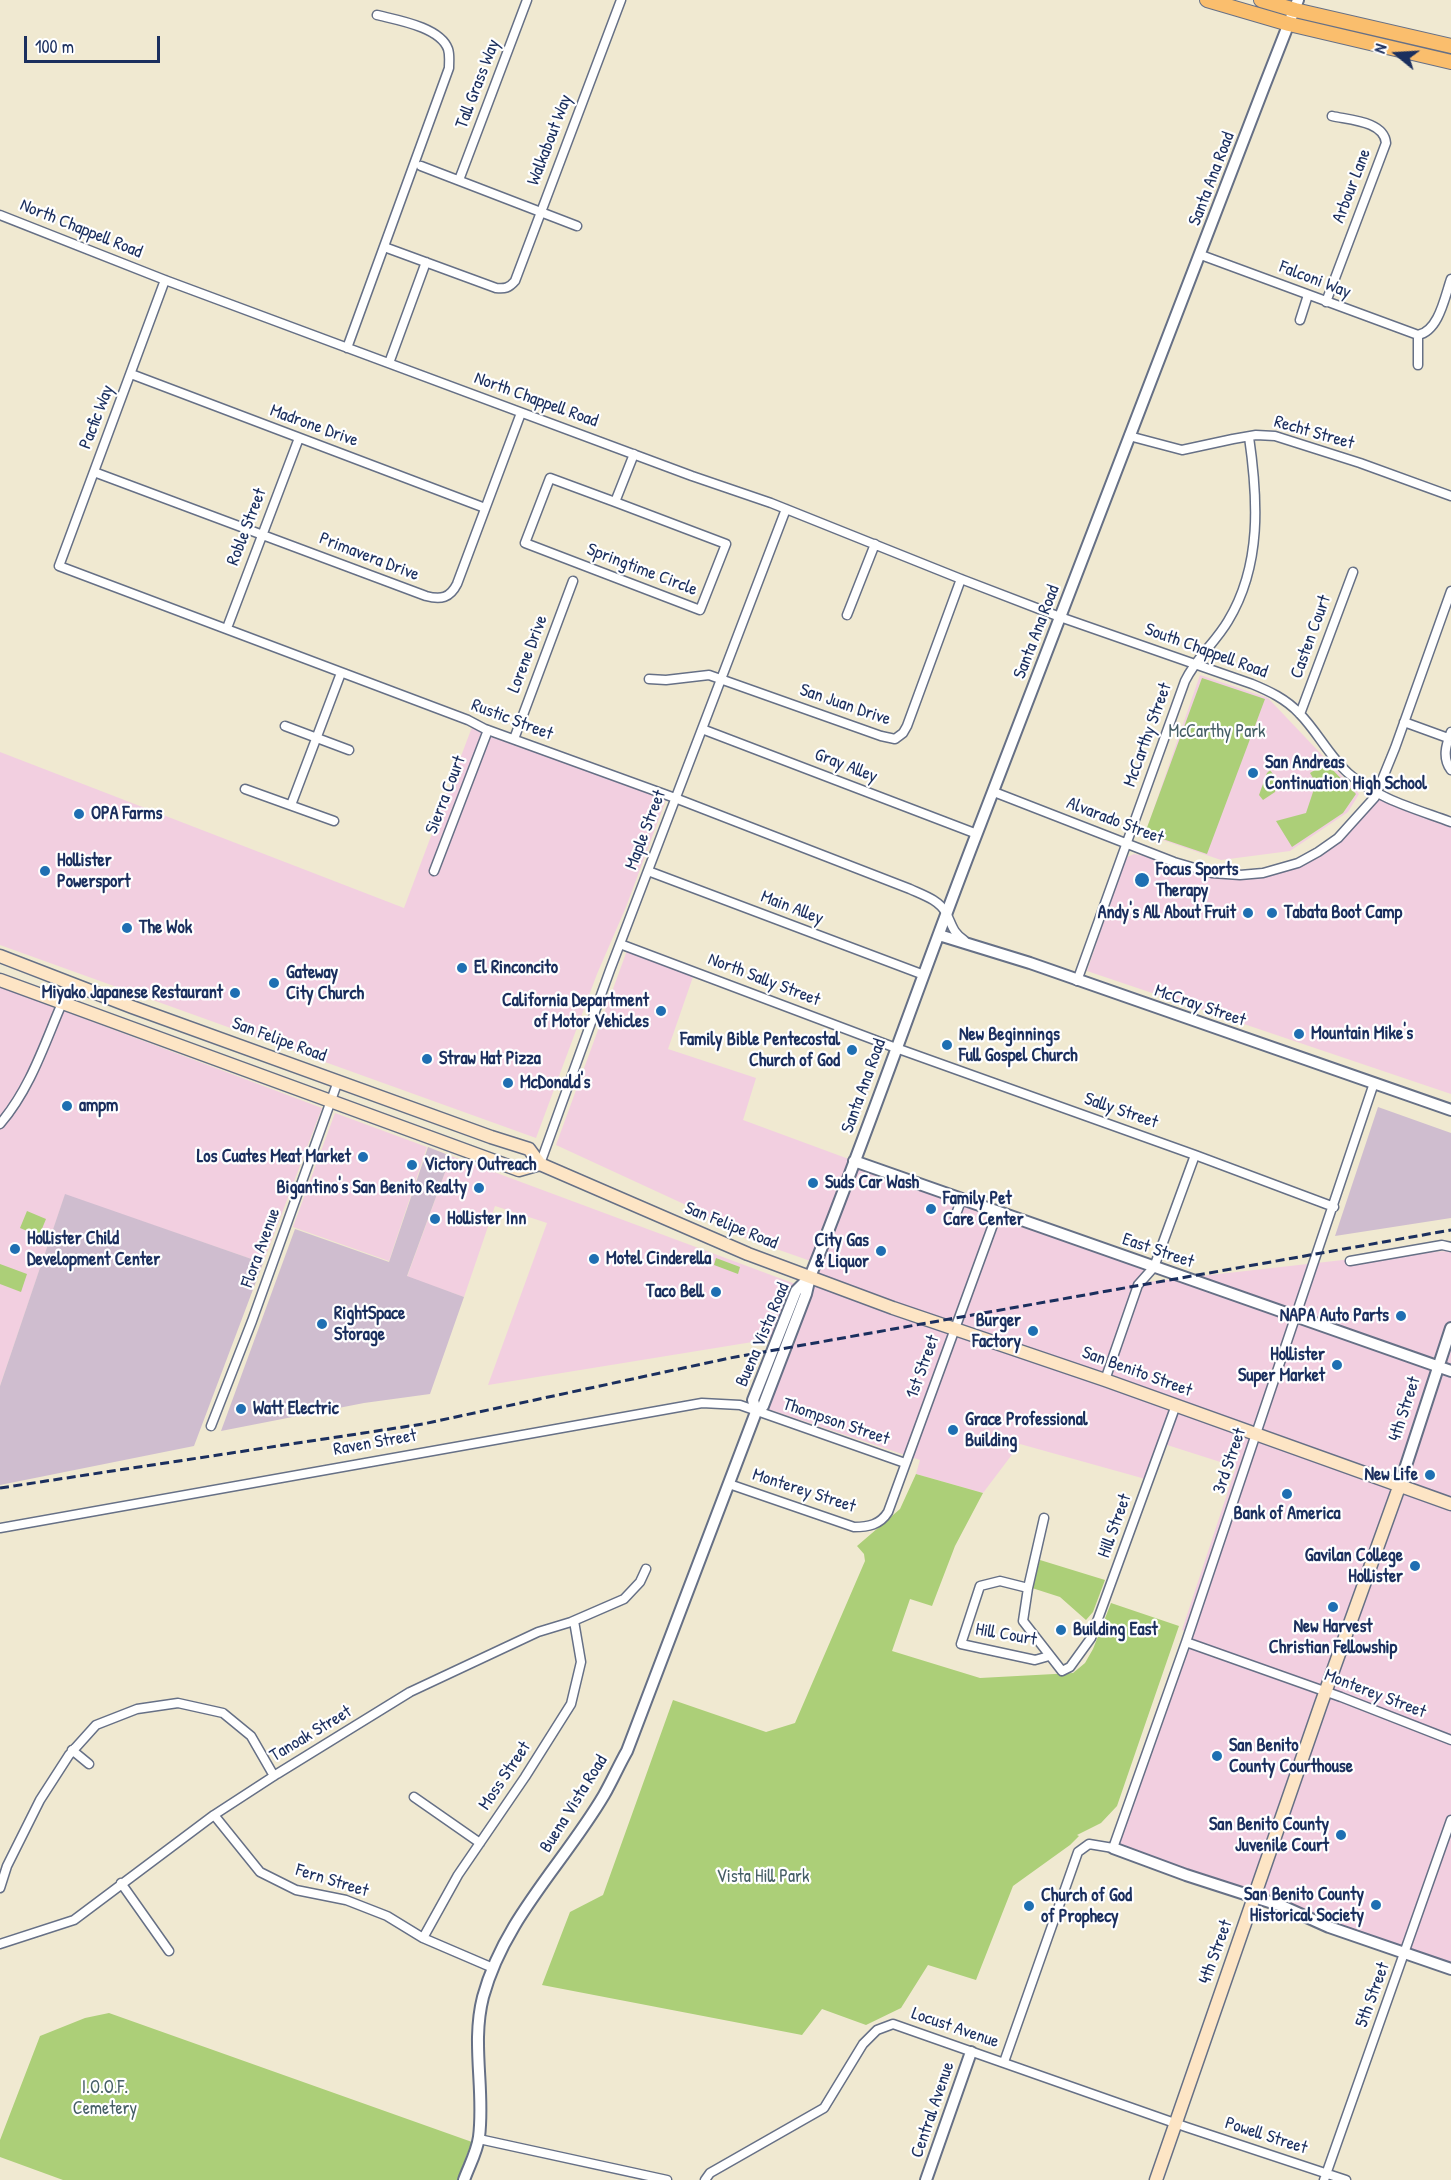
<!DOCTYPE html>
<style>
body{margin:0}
#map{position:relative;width:1451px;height:2180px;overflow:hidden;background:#f0e9d1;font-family:"Patrick Hand",sans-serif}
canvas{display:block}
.north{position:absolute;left:1367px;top:24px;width:60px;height:60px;-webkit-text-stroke:4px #fff;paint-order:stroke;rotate:288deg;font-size:16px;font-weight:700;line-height:24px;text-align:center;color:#1b2f5e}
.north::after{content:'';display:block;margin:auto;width:21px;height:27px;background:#1b2f5e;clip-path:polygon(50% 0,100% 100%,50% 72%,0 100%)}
.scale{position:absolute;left:24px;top:36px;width:136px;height:27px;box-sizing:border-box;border:3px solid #1b2f5e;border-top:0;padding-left:8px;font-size:18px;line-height:21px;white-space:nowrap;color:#1b2f5e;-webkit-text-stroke:4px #fff;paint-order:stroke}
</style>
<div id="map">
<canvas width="1451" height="2180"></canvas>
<div class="north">N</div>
<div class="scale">100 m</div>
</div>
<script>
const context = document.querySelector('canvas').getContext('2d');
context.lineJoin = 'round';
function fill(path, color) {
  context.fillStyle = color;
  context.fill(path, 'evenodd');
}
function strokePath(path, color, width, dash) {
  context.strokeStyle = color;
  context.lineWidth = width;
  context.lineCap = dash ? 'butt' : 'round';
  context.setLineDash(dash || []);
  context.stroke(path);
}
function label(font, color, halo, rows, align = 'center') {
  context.font = font + ' "Patrick Hand",sans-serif';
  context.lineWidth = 4.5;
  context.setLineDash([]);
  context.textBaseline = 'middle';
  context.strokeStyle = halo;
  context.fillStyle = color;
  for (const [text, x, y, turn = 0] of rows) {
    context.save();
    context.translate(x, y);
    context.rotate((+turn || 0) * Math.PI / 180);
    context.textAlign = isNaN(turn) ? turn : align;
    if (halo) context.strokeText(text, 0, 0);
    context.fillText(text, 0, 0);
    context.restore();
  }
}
const built = new Path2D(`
 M1200,675L1268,698L1359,794L1348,812L1290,851L1221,860L1145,834Z
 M472,727L667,797L626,907L597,974L536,1138L0,945V752L404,908Z
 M1375,797L1451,827V1094L1087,971L1125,858L1134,854L1240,875L1312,859Z
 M629,945L695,971L668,1049L756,1078L743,1120L1144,1268L1139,1283L1405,1253L1451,1251V1968L1113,1848L1187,1632L1182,1630L1236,1467L1164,1444L1149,1480L1020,1444L983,1493L916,1474L920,1460L765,1408L822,1265L745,1238L686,1205L556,1145Z
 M0,987L322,1108L263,1263L65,1195L0,1386Z
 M335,1113L427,1147L389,1261L293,1227Z
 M451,1156L798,1285L777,1338L488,1385L547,1223L495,1206L464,1297L407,1277Z`);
const industrial = new Path2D(`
 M1378,1107L1451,1133V1218L1335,1236Z
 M428,1147L451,1156L407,1276L464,1297L430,1394L364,1403L221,1431L295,1229L389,1262Z
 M65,1194L263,1263L194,1446L0,1485V1386Z`);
const green = new Path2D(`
 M1202,678L1265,699L1207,854L1145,833Z
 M1326,763L1356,794L1343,813L1292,847L1276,821L1306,813L1316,783L1310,773Z
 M1270,770L1278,781L1275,792L1263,800L1259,795L1267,773Z
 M27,1211L46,1219L39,1236L20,1228Z
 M716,1258L740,1267L738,1274L714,1265Z
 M0,1264L27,1274L21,1292L0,1284Z
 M916,1474L983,1493L955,1546L932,1606L910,1599L892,1651L980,1678L1073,1673L1085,1663L1093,1649L1111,1603L1179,1626L1117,1806L1101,1823L1077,1835L1079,1836L1070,1845L1013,1886L976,1980L928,1965L901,2008L866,2025L822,2009L802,2035L542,1985L570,1912L603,1895L673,1700L766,1732L795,1723L865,1561L864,1554L857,1546L900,1509Z
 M1040,1560L1105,1580L1093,1612L1086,1620L1060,1597L1032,1588Z
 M109,2013L472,2142L457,2180H63L0,2157V2140L40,2036L85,2018Z`);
const minor = new Path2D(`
 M421,166L577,226
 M459,180L527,0
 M0,215L165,280L692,476L771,503L961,579L1060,617L1252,684C1269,691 1286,699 1299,713C1317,731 1329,756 1348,773C1377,799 1416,809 1451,822
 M387,248L496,288C505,289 509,288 515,281L621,0
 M1201,255L1418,335C1439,331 1445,296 1451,279
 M165,280L59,566L468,720L485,729L675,798L910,889C923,895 939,900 946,913C952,924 952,932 964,940
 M1326,302L1386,143C1384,121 1349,120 1332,116
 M1300,320L1308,295
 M347,348L449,68C449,61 450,55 448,49C440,27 397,20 377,15
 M389,363L426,262
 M1418,365V335
 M131,374L485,508
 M1129,436L1182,450L1233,439L1256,435L1275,436L1360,463L1451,496
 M94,472L426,596C441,600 450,598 457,584L521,413
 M615,502L726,544L700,610L525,543L550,478L615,502L634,454
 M847,615L875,544
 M227,628L299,438
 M649,679L666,680L709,675L881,736L895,739L903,733L907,726L961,579
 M1300,714L1353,572
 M1404,722L1448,738
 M285,726L349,750
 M702,729L977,834
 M1451,732C1446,745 1442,758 1451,770
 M514,739L573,581
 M245,789L334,821
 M994,792L1174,862L1212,873L1240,875L1263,873L1298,863L1318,852L1338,838L1375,797L1395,748L1451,591
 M291,805L341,673
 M434,871L488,730
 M648,871L924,975
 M620,944L896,1048L1195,1155L1334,1207
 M1077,981L1185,681C1196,658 1215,643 1228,621C1262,565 1258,499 1249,437
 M0,1124C35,1083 48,1031 71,983
 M540,1164L610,970L786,509
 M955,1217L962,1198
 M1350,1261L1442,1245L1451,1247
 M1105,1380L1138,1285L1154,1267L1195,1155
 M211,1426L252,1321L338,1081
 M729,1484L854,1527C868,1527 880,1525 888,1512L998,1211
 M1044,1518L1028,1588L1000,1581L980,1586L961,1644L1035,1660L1049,1656
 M0,1528L702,1403L740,1405L905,1463
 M1028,1588L1023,1621L1062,1671L1070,1667L1091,1638L1176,1405
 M1186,1642L1341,1697L1451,1740
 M72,1750L89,1764
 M414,1797L480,1843
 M214,1815L260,1872L296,1890L346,1900L387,1916L423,1938L493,1968
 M121,1883L169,1951
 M0,1888L7,1866L40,1800L69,1755L96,1725L137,1709L178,1703L223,1713L251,1736L274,1776
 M423,1938L458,1875L525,1777L571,1704L581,1662L574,1621
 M0,1944L74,1920L214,1815L277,1774L410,1692L538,1632L571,1622L624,1599L640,1582L646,1569
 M1004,2062L1078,1852L1089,1844L1113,1848L1186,1642L1374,1083
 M479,2139L667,2180
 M705,2180L710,2173L824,2108L863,2044L877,2030L893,2024L1186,2127L1346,2180
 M1324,2180L1451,1820`);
const tertiary = new Path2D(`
 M939,935L1030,963L1451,1110
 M854,1161L1451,1371
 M810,1277C869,1130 920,980 977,833C1085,556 1189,277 1298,0
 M1399,1487L1451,1328
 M1113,1848L1186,1875L1282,1906L1329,1927L1451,1969
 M464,2180C469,2166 477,2152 479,2137C485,2090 471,2044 483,1997C504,1919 564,1863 604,1795C612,1781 619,1765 627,1751L756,1412L763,1406L806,1294L810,1277L796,1291L753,1400L756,1412
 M926,2180L971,2052`);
const secondary = new Path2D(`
 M0,956L132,1007L491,1137L529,1149L540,1164L748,1254L893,1308L1105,1380L1451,1504
 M0,980L519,1170L540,1164
 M1156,2180L1321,1704L1399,1487`);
const primary = new Path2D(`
 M1207,0L1289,24L1451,62
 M1261,0L1295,10L1451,46`);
const rail = new Path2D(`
 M0,1488L423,1424L730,1358L1451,1230`);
const markers = [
 [1253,773,6,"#1f6fb2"],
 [79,814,6,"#1f6fb2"],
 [45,871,6,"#1f6fb2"],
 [1142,880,8,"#1f6fb2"],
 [1248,913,6,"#1f6fb2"],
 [1272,913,6,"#1f6fb2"],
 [127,928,6,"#1f6fb2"],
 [462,968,6,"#1f6fb2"],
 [274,983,6,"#1f6fb2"],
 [235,993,6,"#1f6fb2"],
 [661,1011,6,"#1f6fb2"],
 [1299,1034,6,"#1f6fb2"],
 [947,1045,6,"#1f6fb2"],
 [852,1050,6,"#1f6fb2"],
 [427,1059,6,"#1f6fb2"],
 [508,1083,6,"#1f6fb2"],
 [67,1106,6,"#1f6fb2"],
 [363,1157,6,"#1f6fb2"],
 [412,1165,6,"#1f6fb2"],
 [813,1183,6,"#1f6fb2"],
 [479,1188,6,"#1f6fb2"],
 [931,1209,6,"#1f6fb2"],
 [435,1219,6,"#1f6fb2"],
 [15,1249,6,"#1f6fb2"],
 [881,1251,6,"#1f6fb2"],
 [594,1259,6,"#1f6fb2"],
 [716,1292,6,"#1f6fb2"],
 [1401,1316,6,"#1f6fb2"],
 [322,1324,6,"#1f6fb2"],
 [1033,1331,6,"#1f6fb2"],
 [1337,1365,6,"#1f6fb2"],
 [241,1409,6,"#1f6fb2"],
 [953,1430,6,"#1f6fb2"],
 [1430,1475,6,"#1f6fb2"],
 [1287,1494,6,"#1f6fb2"],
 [1415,1566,6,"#1f6fb2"],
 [1333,1607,6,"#1f6fb2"],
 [1061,1630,6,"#1f6fb2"],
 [1217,1756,6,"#1f6fb2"],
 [1341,1835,6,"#1f6fb2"],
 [1376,1905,6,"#1f6fb2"],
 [1029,1906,6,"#1f6fb2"]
];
const streetNames = [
 ["Tall Grass Way",478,84,-69],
 ["Walkabout Way",550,140,-69],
 ["Santa Ana Road",1212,179,-69],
 ["Arbour Lane",1352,186,-69],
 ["North Chappell Road",81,229,22],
 ["Falconi Way",1315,280,21],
 ["North Chappell Road",536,400,20],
 ["Pacfic Way",97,417,-69],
 ["Madrone Drive",314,426,20],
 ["Recht Street",1314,433,16],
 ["Roble Street",247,527,-69],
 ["Primavera Drive",369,557,21],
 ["Springtime Circle",642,570,21],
 ["Santa Ana Road",1037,632,-69],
 ["Casten Court",1311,637,-70],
 ["South Chappell Road",1206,651,20],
 ["Lorene Drive",528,654,-69],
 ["San Juan Drive",845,705,19],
 ["Rustic Street",512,720,21],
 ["McCarthy Street",1148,735,-70],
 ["Gray Alley",846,766,21],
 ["Sierra Court",446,795,-69],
 ["Alvarado Street",1115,821,21],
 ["Maple Street",646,830,-69],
 ["Main Alley",792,908,21],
 ["North Sally Street",764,980,21],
 ["McCray Street",1200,1006,19],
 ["San Felipe Road",279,1040,20],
 ["Santa Ana Road",864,1086,-70],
 ["Sally Street",1121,1111,19],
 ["San Felipe Road",731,1226,22],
 ["Flora Avenue",261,1248,-70],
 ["East Street",1158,1251,19],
 ["Buena Vista Road",763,1335,-67],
 ["1st Street",923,1367,-70],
 ["San Benito Street",1137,1372,20],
 ["4th Street",1405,1409,-72],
 ["Thompson Street",836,1422,19],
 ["Raven Street",375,1443,-10],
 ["3rd Street",1230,1461,-71],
 ["Monterey Street",804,1491,18],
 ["Hill Street",1115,1526,-70],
 ["Hill Court",1006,1635,10],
 ["Monterey Street",1375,1694,21],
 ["Tanoak Street",311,1734,-31],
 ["Moss Street",505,1776,-56],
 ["Buena Vista Road",574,1804,-58],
 ["Fern Street",332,1881,17],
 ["4th Street",1216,1952,-70],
 ["5th Street",1373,1995,-70],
 ["Locust Avenue",955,2028,19],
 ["Central Avenue",933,2110,-71],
 ["Powell Street",1266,2136,18]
];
const parkNames = [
 ["McCarthy Park",1217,732],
 ["Vista Hill Park",763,1877],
 ["I.O.O.F.",105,2088],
 ["Cemetery",105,2109]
];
const poiNames = [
 ["San Andreas",1265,763],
 ["Continuation High School",1265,784],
 ["OPA Farms",91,814],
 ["Hollister",57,861],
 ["Powersport",57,882],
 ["Focus Sports",1156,870],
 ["Therapy",1156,891],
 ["Andy's All About Fruit",1236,913,"right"],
 ["Tabata Boot Camp",1284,913],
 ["The Wok",139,928],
 ["El Rinconcito",474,968],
 ["Gateway",286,973],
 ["City Church",286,994],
 ["Miyako Japanese Restaurant",223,993,"right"],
 ["California Department",649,1001,"right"],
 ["of Motor Vehicles",649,1022,"right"],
 ["Mountain Mike's",1311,1034],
 ["New Beginnings",959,1035],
 ["Full Gospel Church",959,1056],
 ["Family Bible Pentecostal",840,1040,"right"],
 ["Church of God",840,1061,"right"],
 ["Straw Hat Pizza",439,1059],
 ["McDonald's",520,1083],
 ["ampm",79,1106],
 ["Los Cuates Meat Market",351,1157,"right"],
 ["Victory Outreach",424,1165],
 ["Suds Car Wash",825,1183],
 ["Bigantino's San Benito Realty",467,1188,"right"],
 ["Family Pet",943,1199],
 ["Care Center",943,1220],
 ["Hollister Inn",447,1219],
 ["Hollister Child",27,1239],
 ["Development Center",27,1260],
 ["City Gas",869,1241,"right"],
 ["& Liquor",869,1262,"right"],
 ["Motel Cinderella",606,1259],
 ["Taco Bell",704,1292,"right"],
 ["RightSpace",334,1314],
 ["Storage",334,1335],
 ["NAPA Auto Parts",1389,1316,"right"],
 ["Burger",1021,1321,"right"],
 ["Factory",1021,1342,"right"],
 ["Hollister",1325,1355,"right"],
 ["Super Market",1325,1376,"right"],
 ["Watt Electric",253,1409],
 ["Grace Professional",965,1420],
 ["Building",965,1441],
 ["New Life",1418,1475,"right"],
 ["Bank of America",1287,1514,"center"],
 ["Gavilan College",1403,1556,"right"],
 ["Hollister",1403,1577,"right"],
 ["New Harvest",1333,1627,"center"],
 ["Christian Fellowship",1333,1648,"center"],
 ["Building East",1073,1630],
 ["San Benito",1229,1746],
 ["County Courthouse",1229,1767],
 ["San Benito County",1329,1825,"right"],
 ["Juvenile Court",1329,1846,"right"],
 ["San Benito County",1364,1895,"right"],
 ["Historical Society",1364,1916,"right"],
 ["Church of God",1041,1896],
 ["of Prophecy",1041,1917]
];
fill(built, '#f2cfe0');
fill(industrial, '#cfbdcf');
fill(green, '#accf78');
strokePath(minor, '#667086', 11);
strokePath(tertiary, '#667086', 14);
strokePath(secondary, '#667086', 15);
strokePath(primary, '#667086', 16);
strokePath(minor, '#fff', 8);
strokePath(tertiary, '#fff', 10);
strokePath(secondary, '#fde5c5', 12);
strokePath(primary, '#fabe6d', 14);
strokePath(rail, '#1b2f5e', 3, [9, 4.5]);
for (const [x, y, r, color] of markers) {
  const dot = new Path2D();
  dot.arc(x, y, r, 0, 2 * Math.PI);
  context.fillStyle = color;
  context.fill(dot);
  strokePath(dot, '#fff', 2);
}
label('18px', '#1b2f5e', '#fff', streetNames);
label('18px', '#465f66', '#fff', parkNames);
label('bold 18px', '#1b2f5e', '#fff', poiNames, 'left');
</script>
